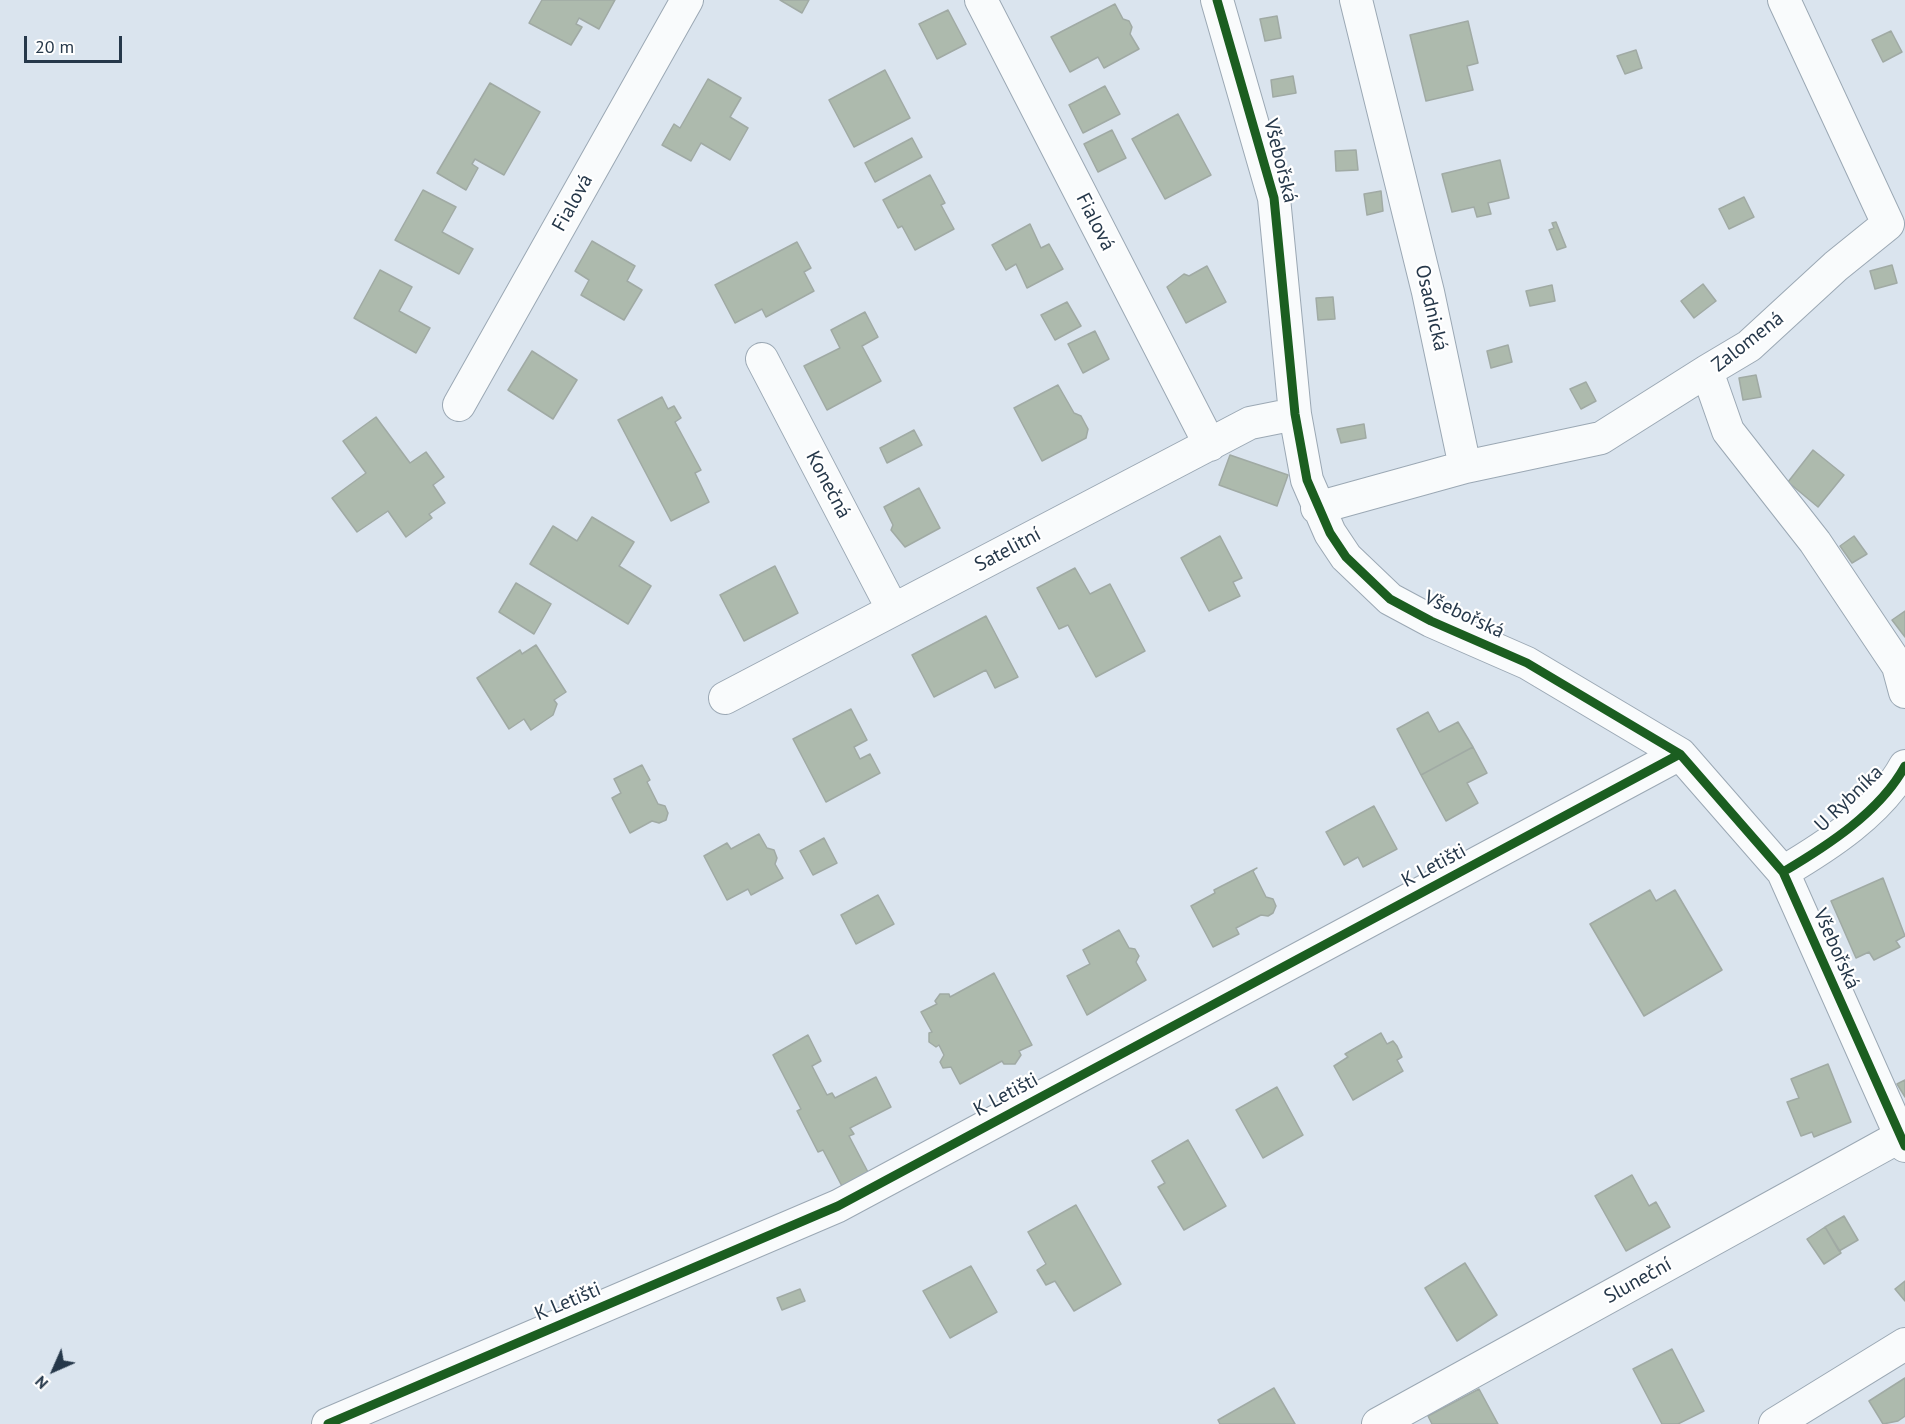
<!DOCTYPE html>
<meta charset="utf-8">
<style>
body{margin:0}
#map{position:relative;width:1905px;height:1424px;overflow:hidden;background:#dae4ee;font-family:"PT Sans",sans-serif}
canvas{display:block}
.north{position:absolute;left:24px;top:1340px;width:60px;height:60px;-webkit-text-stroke:4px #fff;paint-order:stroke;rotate:225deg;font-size:16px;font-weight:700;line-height:24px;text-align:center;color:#26384a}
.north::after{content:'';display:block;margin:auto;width:21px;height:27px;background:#26384a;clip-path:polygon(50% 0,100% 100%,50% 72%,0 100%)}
.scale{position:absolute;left:24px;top:36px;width:98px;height:27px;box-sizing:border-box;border:3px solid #26384a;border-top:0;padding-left:8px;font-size:18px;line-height:21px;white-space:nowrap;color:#26384a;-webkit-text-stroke:4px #fff;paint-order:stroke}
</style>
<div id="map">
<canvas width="1905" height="1424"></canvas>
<div class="north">N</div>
<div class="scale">20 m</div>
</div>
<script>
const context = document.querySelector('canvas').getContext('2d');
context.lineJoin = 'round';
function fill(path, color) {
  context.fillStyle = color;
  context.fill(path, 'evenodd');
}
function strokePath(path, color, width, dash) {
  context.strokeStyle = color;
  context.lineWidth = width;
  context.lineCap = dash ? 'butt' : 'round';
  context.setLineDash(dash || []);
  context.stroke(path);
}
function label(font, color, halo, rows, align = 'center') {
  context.font = font + ' "PT Sans",sans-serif';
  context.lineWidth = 4.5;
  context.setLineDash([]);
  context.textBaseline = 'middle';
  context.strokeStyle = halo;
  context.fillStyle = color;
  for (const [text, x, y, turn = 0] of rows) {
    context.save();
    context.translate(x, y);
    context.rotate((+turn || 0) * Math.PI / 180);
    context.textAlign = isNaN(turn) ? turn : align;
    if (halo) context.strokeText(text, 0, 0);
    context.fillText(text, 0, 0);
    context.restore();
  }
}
const building = new Path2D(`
 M542,0H615L599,29L579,18L576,24L582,27L571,45L529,23Z
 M780,0H809L802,13Z
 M1115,4L1123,19L1129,21L1132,27L1130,34L1139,49L1104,68L1098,57L1070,72L1051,37Z
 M948,10L966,44L937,59L919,24Z
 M1277,16L1281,38L1265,41L1260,19Z
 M1468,21L1478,63L1467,66L1473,90L1426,101L1410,35Z
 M1891,31L1902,52L1883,62L1872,40Z
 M1636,50L1642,68L1625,74L1617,56Z
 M885,70L910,118L854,147L829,100Z
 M1293,76L1296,93L1273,97L1271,80Z
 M708,79L741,98L730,117L748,128L730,160L701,143L691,161L662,145L674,124L680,128Z
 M490,83L540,112L504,175L475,159L472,164L478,168L466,190L437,173Z
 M1105,86L1120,114L1083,133L1069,105Z
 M1178,114L1211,175L1165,199L1132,139Z
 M1112,130L1126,158L1098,172L1084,144Z
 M912,138L922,157L875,182L865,163Z
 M1356,150L1358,170L1336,171L1335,151Z
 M1500,160L1509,198L1488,203L1491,214L1477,217L1474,207L1452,212L1442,174Z
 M930,175L945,203L941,205L954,229L915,250L902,226L898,228L883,200Z
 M423,190L456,207L442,232L473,249L459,274L395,240Z
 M1381,191L1383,211L1367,215L1364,194Z
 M1744,197L1754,217L1729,229L1719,209Z
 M1556,222L1566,247L1557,250L1549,230L1554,228L1552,223Z
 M1030,224L1041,248L1049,244L1063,269L1027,288L1016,264L1006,270L992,245Z
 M592,241L635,266L627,281L642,290L624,320L581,295L589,280L575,271Z
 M797,242L811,268L804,272L814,291L766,317L762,309L735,323L715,285Z
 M1892,265L1897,283L1875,289L1870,271Z
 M1207,266L1226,302L1186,323L1167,287L1184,274L1189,276Z
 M380,270L412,287L399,311L430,328L416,353L354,318Z
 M1703,284L1716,301L1694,318L1681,301Z
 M1552,285L1555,301L1530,306L1526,291Z
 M1333,297L1335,319L1318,320L1316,298Z
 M1067,302L1081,326L1055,340L1041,315Z
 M865,312L878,337L862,346L881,381L827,410L804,366L840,348L831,330Z
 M1095,331L1109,359L1083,373L1068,344Z
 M1508,345L1512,362L1491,368L1487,351Z
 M532,351L577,380L553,419L508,390Z
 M1756,375L1761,397L1743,400L1739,378Z
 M1586,382L1596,401L1581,409L1570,389Z
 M1058,385L1074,413L1081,416L1088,429L1086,438L1042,461L1014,408Z
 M662,397L668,409L674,406L681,418L675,422L701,470L695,473L709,502L671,521L618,420Z
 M376,417L410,463L426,452L444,477L433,485L445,503L429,514L432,518L406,537L388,511L357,532L332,498L366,473L343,441Z
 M1364,424L1366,438L1341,443L1337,429Z
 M914,430L922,445L887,463L880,448Z
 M1813,450L1844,475L1818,507L1788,482Z
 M1230,455L1288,475L1277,506L1219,485Z
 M919,488L940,528L905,547L891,530L893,525L884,507Z
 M592,517L634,542L619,566L651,586L628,624L530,564L553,526L577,541Z
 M1220,536L1242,578L1233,582L1240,596L1209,611L1181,558Z
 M1854,536L1867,554L1852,563L1840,546Z
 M775,566L798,613L744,641L720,595Z
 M1075,568L1090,594L1110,584L1145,651L1096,677L1068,625L1059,629L1037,588Z
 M516,583L551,604L534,634L499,612Z
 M1905,611V637L1892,620Z
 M986,616L1018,677L995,688L986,670L934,697L912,655Z
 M536,645L566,692L554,700L557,704L553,715L531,730L524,719L509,729L477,678L520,650L522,654Z
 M851,709L867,740L854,747L860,759L870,754L880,773L826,802L793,739Z
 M1428,712L1439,732L1458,722L1473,747L1421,775L1397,729Z
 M1473,747L1487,773L1467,783L1478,803L1446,821L1421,775Z
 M642,765L650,780L647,782L658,804L665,806L668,813L666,820L659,823L652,821L630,833L612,798L621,793L614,779Z
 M1374,806L1397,849L1363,867L1358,857L1344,865L1326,832Z
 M759,834L767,848L774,850L777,858L775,864L783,878L751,895L748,889L727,900L704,856L727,843L731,849Z
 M824,838L837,863L813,875L800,851Z
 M1257,868L1253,871L1266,897L1273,899L1276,906L1273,913L1268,916L1261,915L1236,928L1239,934L1213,947L1191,906L1215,893L1214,890Z
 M1883,878L1905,936L1896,941L1900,947L1874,960L1869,952L1856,958L1831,901Z
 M1650,890L1656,901L1675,890L1722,970L1644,1016L1590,924Z
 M878,895L894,924L856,944L841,915Z
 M1119,930L1129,948L1135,949L1139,956L1136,962L1146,980L1087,1015L1067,976L1090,964L1083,950Z
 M994,973L1032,1045L1019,1051L1021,1055L1015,1064H1004L1002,1061L960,1084L951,1067L943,1068L940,1062L944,1055L939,1045L936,1047L929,1042V1033L932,1032L921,1012L937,1004L935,1001L940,994H949L950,997Z
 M1381,1033L1387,1044L1393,1041L1397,1046L1402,1057L1397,1060L1403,1071L1353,1100L1334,1066L1348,1057L1345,1054Z
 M808,1035L821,1061L812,1066L827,1095L832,1093L835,1098L876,1077L891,1107L850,1128L854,1134L849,1136L870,1176L844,1190L823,1150L818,1152L797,1111L801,1109L773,1055Z
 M1828,1064L1851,1122L1814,1137L1812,1132L1801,1136L1787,1102L1799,1098L1791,1079Z
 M1905,1080V1097L1897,1084Z
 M1277,1087L1303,1135L1263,1158L1236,1110Z
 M1188,1140L1226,1206L1184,1230L1158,1187L1165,1183L1152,1161Z
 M1632,1175L1649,1206L1656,1202L1670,1227L1626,1251L1595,1196Z
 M1076,1205L1121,1284L1074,1311L1055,1281L1046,1285L1037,1270L1046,1264L1028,1232Z
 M1844,1216L1858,1240L1839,1251L1825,1227Z
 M1825,1227L1841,1253L1824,1264L1807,1239Z
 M1465,1263L1497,1315L1457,1341L1425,1288Z
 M971,1266L997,1312L950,1338L923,1291Z
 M1905,1281V1301L1895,1289Z
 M800,1289L805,1301L782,1310L777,1298Z
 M1672,1349L1704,1411L1678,1424H1662L1633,1369Z
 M1905,1378V1416L1898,1421L1883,1424L1869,1401Z
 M1274,1388L1295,1424H1220L1218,1420Z
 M1479,1389L1498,1424H1432L1428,1416Z`);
const minor = new Path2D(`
 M981,0L1210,445
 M1217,0L1274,198L1295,414L1307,480L1330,533L1346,557L1390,599L1431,621L1527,663L1680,754L1783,872L1905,1146
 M1784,0L1888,224L1836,266L1749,346L1707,371L1728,431L1815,542L1898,666L1905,692
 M762,359L893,610
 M459,405L687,0
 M1465,467L1601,438L1707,371
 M1317,508L1465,467L1428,292L1356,0
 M725,698L1250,423L1295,414
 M1783,872C1827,846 1880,812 1905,766
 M328,1424L838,1206L1680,754
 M1378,1424L1899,1137
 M1775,1424L1905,1344`);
const cycleway = new Path2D(`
 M1217,0L1274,198L1295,414L1307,480L1330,533L1346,557L1390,599L1431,621L1527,663L1680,754L1783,872L1905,1146
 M1783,872C1827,846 1880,812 1905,766
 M328,1424L838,1206L1680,754`);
const streetNames = [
 ["Všebořská",1280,161,76],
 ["Fialová",573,203,-61],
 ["Fialová",1095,222,63],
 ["Osadnická",1431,308,77],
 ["Zalomená",1748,342,-38],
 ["Konečná",828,485,62],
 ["Satelitní",1008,550,-28],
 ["Všebořská",1464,615,25],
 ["U Rybníka",1849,799,-44],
 ["K Letišti",1434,866,-28],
 ["Všebořská",1836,949,66],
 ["K Letišti",1006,1095,-28],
 ["Sluneční",1638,1281,-29],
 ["K Letišti",568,1302,-23]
];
fill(building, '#adbaad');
strokePath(building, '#a0aaa4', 1.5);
strokePath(minor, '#9ba8b4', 34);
strokePath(minor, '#f9fbfc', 32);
strokePath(cycleway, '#1b5e20', 9);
label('20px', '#26384a', '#fff', streetNames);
</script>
